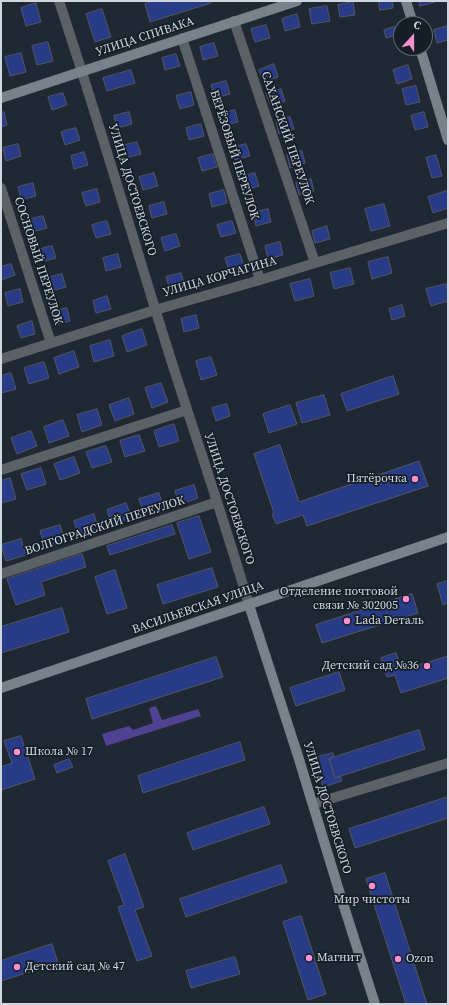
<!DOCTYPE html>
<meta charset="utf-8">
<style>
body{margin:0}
#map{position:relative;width:449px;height:1005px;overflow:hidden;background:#202933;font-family:"Source Serif 4",serif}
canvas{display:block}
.frame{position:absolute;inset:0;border:2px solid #d0d6dd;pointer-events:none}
.north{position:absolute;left:393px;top:16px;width:40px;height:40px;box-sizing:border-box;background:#161f28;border:1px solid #606870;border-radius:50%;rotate:21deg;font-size:11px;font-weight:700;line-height:16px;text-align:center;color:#d0d6dd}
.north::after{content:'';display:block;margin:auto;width:14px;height:18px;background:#f690d0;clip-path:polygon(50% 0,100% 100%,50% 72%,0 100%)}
</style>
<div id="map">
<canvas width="449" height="1005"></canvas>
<div class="frame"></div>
<div class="north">С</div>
</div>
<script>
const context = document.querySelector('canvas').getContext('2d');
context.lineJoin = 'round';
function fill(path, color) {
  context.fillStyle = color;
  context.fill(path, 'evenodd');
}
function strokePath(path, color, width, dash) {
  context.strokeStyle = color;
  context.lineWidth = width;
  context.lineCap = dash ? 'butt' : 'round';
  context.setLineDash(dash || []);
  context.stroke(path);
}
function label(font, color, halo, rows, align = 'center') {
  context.font = font + ' "Source Serif 4",serif';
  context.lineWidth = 3.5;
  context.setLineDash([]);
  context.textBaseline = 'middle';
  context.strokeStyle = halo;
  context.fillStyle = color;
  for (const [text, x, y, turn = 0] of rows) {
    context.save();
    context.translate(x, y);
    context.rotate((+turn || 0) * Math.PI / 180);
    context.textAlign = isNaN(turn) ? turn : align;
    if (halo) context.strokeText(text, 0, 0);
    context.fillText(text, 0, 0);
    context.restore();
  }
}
const green = new Path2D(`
 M156,706L162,720L198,709L201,716L106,746L102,734L129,726L133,730L153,723L149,708Z`);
const building = new Path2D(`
 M154,1H210L211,3L150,22L145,4Z
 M379,1H392L393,8L380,10Z
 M419,1H435V2L420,6Z
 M353,2L355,15L340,17L338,5Z
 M36,3L41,22L26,26L21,8Z
 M327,6L330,21L312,24L309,9Z
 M102,9L111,37L95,42L86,14Z
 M297,14L300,27L285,31L282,19Z
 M266,25L270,38L255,42L251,29Z
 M398,26L400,34L386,38L384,30Z
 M448,26V40L437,43L434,30Z
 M48,42L53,61L37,65L32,46Z
 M214,43L218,56L203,60L200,47Z
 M21,53L26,72L10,76L5,57Z
 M176,54L180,66L165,70L162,58Z
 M274,64L278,77L264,82L259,70Z
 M408,65L412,79L397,84L393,70Z
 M131,70L135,83L107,91L103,78Z
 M226,81L230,94L215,98L211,85Z
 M416,86L420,102L406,105L402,89Z
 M281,89L285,101L271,106L266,94Z
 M191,92L194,105L180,109L176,96Z
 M63,93L67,105L52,110L48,97Z
 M235,110L238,122L223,126L220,114Z
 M4,112L7,125L1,127V113Z
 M129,112L132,124L117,128L114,116Z
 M424,112L428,127L415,130L411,116Z
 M290,117L294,129L279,134L276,121Z
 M201,124L204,136L189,140L186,128Z
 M76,128L80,140L65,145L61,132Z
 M137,142L141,154L126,158L122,146Z
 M18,144L21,156L6,161L3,148Z
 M246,144L250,156L235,160L231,148Z
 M302,151L305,163L290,168L287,155Z
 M84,152L88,165L74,169L71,156Z
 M213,154L217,167L202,171L198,158Z
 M436,155L442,176L432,178L426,158Z
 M154,173L158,186L143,190L139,177Z
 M255,173L259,186L244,190L240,177Z
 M311,179L314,191L299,195L296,183Z
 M33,183L36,196L21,200L18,187Z
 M97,189L100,202L86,206L82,193Z
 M224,190L227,203L212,207L209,194Z
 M447,191L448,195V208L433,213L428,197Z
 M164,202L167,214L152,218L149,206Z
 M384,204L390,226L371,231L365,209Z
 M268,209L271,222L256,226L253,213Z
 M43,216L47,228L32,232L28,220Z
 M107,221L111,234L96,238L92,225Z
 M232,221L236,233L221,237L217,225Z
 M327,226L330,239L315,243L312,231Z
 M176,234L180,246L165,251L161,238Z
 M280,242L283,255L268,259L265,246Z
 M52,246L56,258L41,262L37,250Z
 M118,254L121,267L106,271L103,258Z
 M240,254L244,266L229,271L225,258Z
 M388,257L392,273L372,279L368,262Z
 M11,264L15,275L1,280V267Z
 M350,268L354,284L334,289L330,273Z
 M181,273L185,286L170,290L166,277Z
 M62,274L66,287L51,291L47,278Z
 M310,279L314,296L295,301L290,284Z
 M446,284L448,290V301L431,306L426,289Z
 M20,289L23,302L8,306L5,293Z
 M107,296L111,309L96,313L93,301Z
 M402,305L405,316L392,320L389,309Z
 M67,308L70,321L55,325L52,312Z
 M196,315L199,328L184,332L181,319Z
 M32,321L35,334L21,338L17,326Z
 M142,329L147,345L127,352L122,336Z
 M110,340L114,356L94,362L90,346Z
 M74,351L79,367L59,374L54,358Z
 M211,357L217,375L201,380L196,361Z
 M44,362L49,378L29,384L24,368Z
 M11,373L16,389L1,393V376Z
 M393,376L399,394L347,411L341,394Z
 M161,383L168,402L152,408L145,388Z
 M324,395L330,415L302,423L296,403Z
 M129,398L134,414L115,421L109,405Z
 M227,404L230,416L216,421L212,408Z
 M290,405L297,424L269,433L263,414Z
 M97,409L102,425L82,432L77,415Z
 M63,420L69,436L49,443L44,427Z
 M174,424L179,441L159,447L154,431Z
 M31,431L37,446L17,454L11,438Z
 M139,435L145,451L125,457L120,441Z
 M280,445L299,502L419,461L428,486L307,526L303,515L276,524L272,514L274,513L254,454Z
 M106,446L112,462L92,468L86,452Z
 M74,457L80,473L60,480L54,464Z
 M41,468L46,484L27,490L21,474Z
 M10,478L16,499L1,503V481Z
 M194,485L198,498L179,505L175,491Z
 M159,493L164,509L144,515L139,499Z
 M126,503L132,519L112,526L107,510Z
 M94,514L99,531L79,537L74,521Z
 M199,516L211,552L189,559L177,523Z
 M60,525L65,541L45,547L40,531Z
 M172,525L175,534L110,555L107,546Z
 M21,539L26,555L6,561L1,545Z
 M82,554L86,567L41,582L45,595L16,605L7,579Z
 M212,568L218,587L163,604L157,585Z
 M115,570L127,608L107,614L95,577Z
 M448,581V603L443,605L437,584Z
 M412,594L418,613L322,643L316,625Z
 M62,608L69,632L1,653V627Z
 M396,653L402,670L448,656V678L401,693L395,675L387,677L381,658Z
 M216,657L223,677L92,719L86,699Z
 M339,672L345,690L296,706L290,688Z
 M419,730L425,749L335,778L329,759Z
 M21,736L35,779L1,790V767L12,763L4,741Z
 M240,742L245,760L143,793L138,776Z
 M333,753L334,757L329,759L335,778L340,776L342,781L323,787L314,758Z
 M69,759L73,767L57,773L54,765Z
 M448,797V818L355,848L349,829Z
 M264,807L270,824L193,850L187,833Z
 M125,854L144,907L135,910L152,956L137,961L118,907L124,905L108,861Z
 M281,865L287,882L186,917L180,899Z
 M385,873L427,1004H406L366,879Z
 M301,916L326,994L308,1000L283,922Z
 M52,944L58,963L1,981V961Z
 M235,957L240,974L191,988L186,971Z`);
const street = new Path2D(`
 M59,1C97,116 131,232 167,347C194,433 224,519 249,605
 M234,21L315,263
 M182,38L260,280
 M1,188L51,343
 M1,359L155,310L260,280L315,263L448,223
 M1,470L187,410
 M1,574L217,502
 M313,804L448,763`);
const secondary = new Path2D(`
 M406,1L413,24
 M420,48L448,140
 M1,98L297,1
 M249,605L298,756L340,894L375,1004
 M1,688L448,537`);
const markers = [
 [415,479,4,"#f690d0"],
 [406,599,4,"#f690d0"],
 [347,621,4,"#f690d0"],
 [427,666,4,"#f690d0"],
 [17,752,4,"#f690d0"],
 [372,886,4,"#f690d0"],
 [309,958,4,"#f690d0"],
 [398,959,4,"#f690d0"],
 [17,967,4,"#f690d0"]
];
const streetNames = [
 ["УЛИЦА СПИВАКА",145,37,-18],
 ["САХАНСКИЙ ПЕРЕУЛОК",287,138,71],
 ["БЕРЁЗОВЫЙ ПЕРЕУЛОК",234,155,72],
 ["УЛИЦА ДОСТОЕВСКОГО",132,190,73],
 ["СОСНОВЫЙ ПЕРЕУЛОК",38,261,72],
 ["УЛИЦА КОРЧАГИНА",220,277,-16],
 ["УЛИЦА ДОСТОЕВСКОГО",229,499,72],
 ["ВОЛГОГРАДСКИЙ ПЕРЕУЛОК",105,526,-18],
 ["ВАСИЛЬЕВСКАЯ УЛИЦА",198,608,-19],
 ["УЛИЦА ДОСТОЕВСКОГО",327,808,73]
];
const poiNames = [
 ["Пятёрочка",407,479,"right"],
 ["Отделение почтовой",398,592,"right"],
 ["связи № 302005",398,606,"right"],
 ["Lada Dеталь",355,621],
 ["Детский сад №36",419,666,"right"],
 ["Школа № 17",25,752],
 ["Мир чистоты",372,900,"center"],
 ["Магнит",317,958],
 ["Ozon",406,959],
 ["Детский сад № 47",25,967]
];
fill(green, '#4f4292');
fill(building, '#283b87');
strokePath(building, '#515663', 1);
strokePath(street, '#5b6266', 10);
strokePath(secondary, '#788389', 10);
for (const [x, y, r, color] of markers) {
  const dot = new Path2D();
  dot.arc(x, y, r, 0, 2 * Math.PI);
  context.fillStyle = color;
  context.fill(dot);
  strokePath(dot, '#161f28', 1.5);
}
label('12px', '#d0d6dd', '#161f28', streetNames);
label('12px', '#d0d6dd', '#161f28', poiNames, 'left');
</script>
